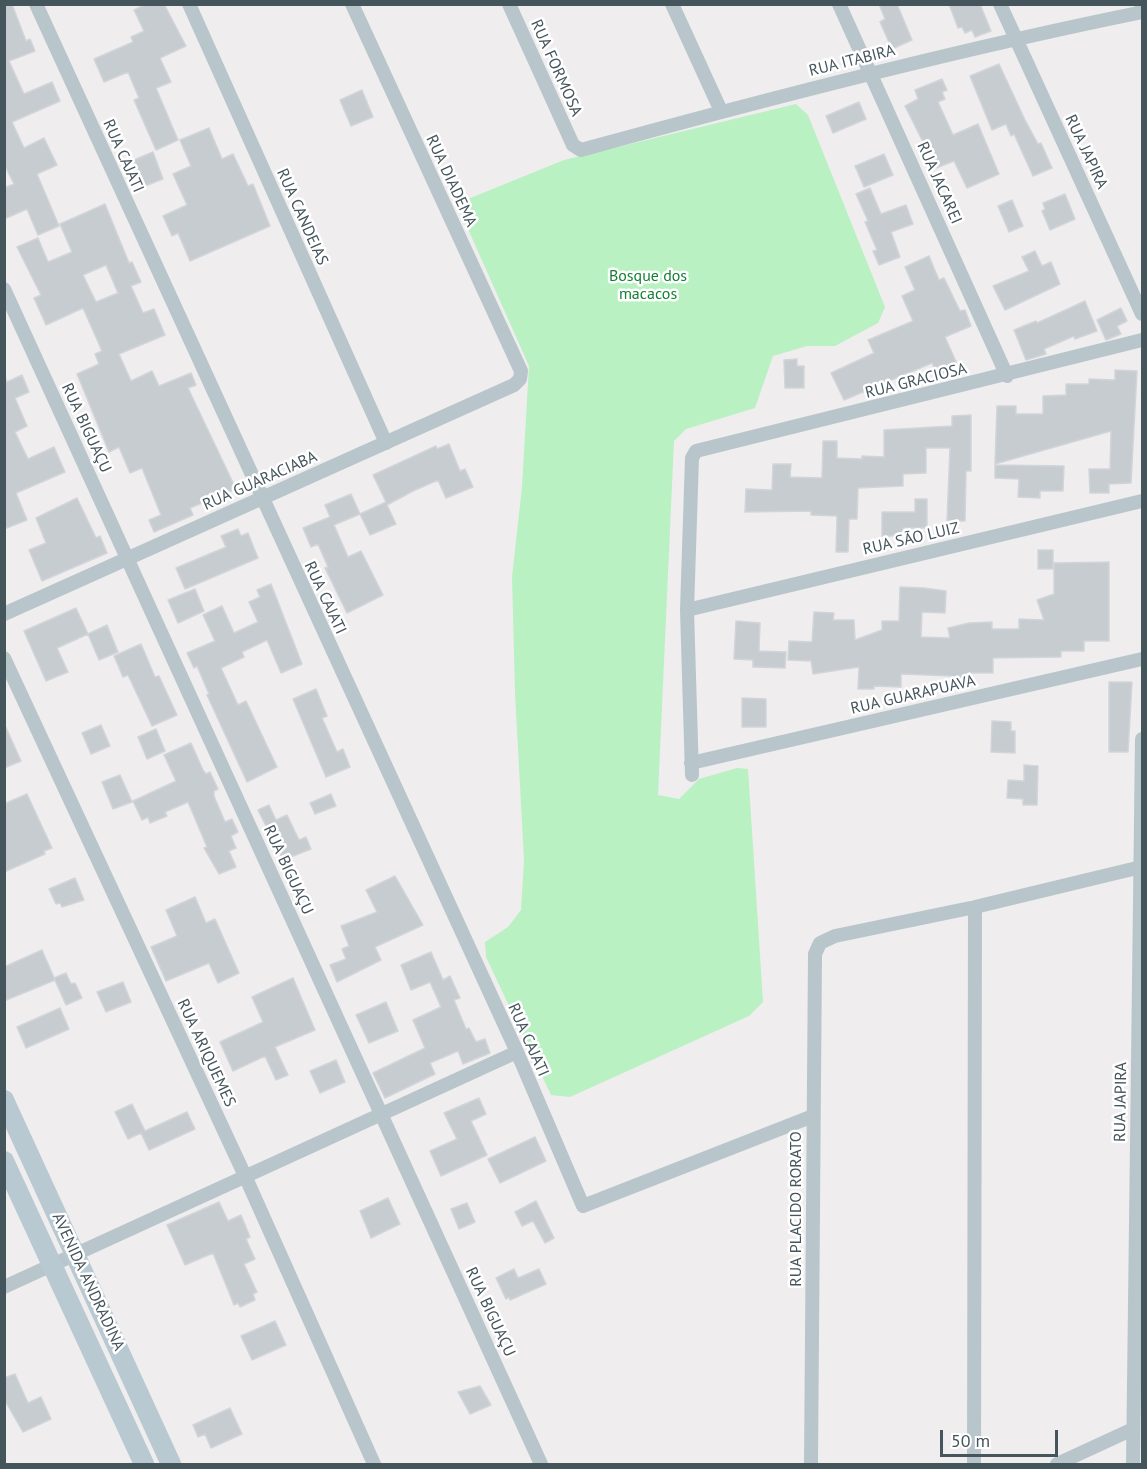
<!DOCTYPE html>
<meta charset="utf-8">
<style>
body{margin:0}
#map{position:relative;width:1147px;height:1469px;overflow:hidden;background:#f0edee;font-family:"PT Sans",sans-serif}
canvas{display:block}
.frame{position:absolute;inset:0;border:6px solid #45555c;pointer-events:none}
.scale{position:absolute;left:940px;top:1430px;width:118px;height:27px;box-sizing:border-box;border:3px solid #45555c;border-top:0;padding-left:8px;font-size:18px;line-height:21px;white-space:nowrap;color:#45555c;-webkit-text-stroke:4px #fff;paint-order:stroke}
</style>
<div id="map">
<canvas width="1147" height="1469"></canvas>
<div class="frame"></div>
<div class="scale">50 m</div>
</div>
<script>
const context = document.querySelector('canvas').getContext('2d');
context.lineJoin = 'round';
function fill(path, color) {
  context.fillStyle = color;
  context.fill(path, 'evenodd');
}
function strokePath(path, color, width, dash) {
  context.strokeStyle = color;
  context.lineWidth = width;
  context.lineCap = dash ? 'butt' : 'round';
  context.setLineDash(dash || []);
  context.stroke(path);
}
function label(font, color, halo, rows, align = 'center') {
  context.font = font + ' "PT Sans",sans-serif';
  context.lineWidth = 5;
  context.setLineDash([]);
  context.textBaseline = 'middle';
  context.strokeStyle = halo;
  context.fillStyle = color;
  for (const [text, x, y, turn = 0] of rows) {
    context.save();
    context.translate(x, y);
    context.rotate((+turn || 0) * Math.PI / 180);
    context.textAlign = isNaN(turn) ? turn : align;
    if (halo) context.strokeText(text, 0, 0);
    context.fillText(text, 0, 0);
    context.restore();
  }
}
const green = new Path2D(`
 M796,104L808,115L885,307L878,323L835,346H807L773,356L755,408L686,429L674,441L658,795L679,799L699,779L737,768L748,769L763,1002L749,1016L570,1097L551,1095L486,957L485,942L508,927L521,910L524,860L515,693L512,577L522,487L529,366L460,211L463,201L564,160Z`);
const building = new Path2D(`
 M4,4H12L26,41L30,39L35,51L9,61L24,94L52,82L60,101L12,122L24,148L44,138L57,165L37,174L59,226L38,235L27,209L4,219V188L14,184L4,164Z
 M147,4H164L186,46L160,58L171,82L156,88L178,140L156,150L134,100L139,98L128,72L104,82L94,59L133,42L131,37L144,31L134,10Z
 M879,4H897L912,40L892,49L880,22L885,19Z
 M949,4H980L991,31L975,37L972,30L965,33L962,27L958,28Z
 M999,64L1025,120L1038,144L1041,143L1052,168L1033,176L1014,134L1011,136L1006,124L992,130L970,76Z
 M942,79L947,90L942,92L945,99L938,102L953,135L978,124L999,174L967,188L954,161L936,168L905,106L918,99L915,90Z
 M362,90L373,117L351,126L340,100Z
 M859,102L866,119L833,133L826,116Z
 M209,128L222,159L233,154L248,186L253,184L270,226L190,261L178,233L172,236L163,216L187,205L173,174L191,166L180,140Z
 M153,152L163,179L145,186L134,160Z
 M884,154L893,175L864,187L855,166Z
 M870,188L881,214L906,205L913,224L891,232L900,257L879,265L873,251L877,250L865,222L868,221L856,194Z
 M1065,194L1075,219L1050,230L1042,211L1045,209L1043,203Z
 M1012,200L1023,226L1009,232L998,206Z
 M105,204L129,263L132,262L141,282L131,286L143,313L154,309L165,335L119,354L131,381L152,371L159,386L191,373L196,385L188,388L236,489L190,508L193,515L154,532L149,520L161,515L142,468L130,473L119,447L109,452L77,374L99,364L95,354L102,351L83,308L46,325L34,298L41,295L17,247L38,238L48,262L72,252L60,224ZM106,265L118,293L96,302L83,275Z
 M1035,251L1042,266L1051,262L1060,284L1005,310L993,286L1029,271L1022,257Z
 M929,256L939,280L944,278L960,311L965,310L971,326L945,337L958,366L938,375L932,363L844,400L831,373L874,353L868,340L913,321L902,296L915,290L905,267Z
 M1085,301L1097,331L1075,339L1074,336L1044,349L1046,354L1026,360L1014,330L1036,321L1037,323Z
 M1121,308L1127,321L1117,326L1121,334L1106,340L1097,320Z
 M797,359V366H804V388H785L784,360Z
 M1115,370L1137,371L1131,483L1109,484V493H1090L1089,469H1110L1111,431L995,464L997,406H1016V414H1043V396L1066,395V384H1089V379L1115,380Z
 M4,375L7,382L22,375L29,392L15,398L27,426L15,432L28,459L54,447L65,472L16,493L27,520L4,529Z
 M971,415V471H966L965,521H947L950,448H926V473L903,474V486L858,488L857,519H849L848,552H836L837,516L811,515V511L745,512L746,489L772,490L773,464H791L790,477L822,478L823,441H837V458L862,459V456L884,457V430L952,426V416Z
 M449,444L460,471L465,469L473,487L446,498L438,480L413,491L387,505L396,524L370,535L360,514L386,502L373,475L436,446L437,449Z
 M995,465L1064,466L1063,491H1040V498L1018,497L1019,479L995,478Z
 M351,494L360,514L334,525L348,557L361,551L383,595L347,613L325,568L328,567L318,544L311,547L303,528L330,517L325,505Z
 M77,498L96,538L100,536L107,553L42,581L29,550L46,543L36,518Z
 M915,499H927V528H903V536H882V512H915Z
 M238,529L241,536L248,533L258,558L185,589L176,568L226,547L221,536Z
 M1038,550H1053V569H1038Z
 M1109,562V641H1084V651H1061V657L993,658V673H968V681H951V676L901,674V687L874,686V689H858L859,667L813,674L811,661L788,660L789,641L812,642L814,612L834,613L833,620H854L855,640L882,630V621H899L900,587L924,588L946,591L945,613L922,612L921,637L950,638L948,628L969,623L992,622V629H1019V619L1044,620L1037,600L1054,594V563Z
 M271,584L302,664L281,673L267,640L242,652L244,657L221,668L238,705L246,701L277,767L247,782L207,695L209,694L197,666L194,668L187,653L215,641L203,615L222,606L234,633L258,622L249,602L260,597L257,590Z
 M195,589L204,611L178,623L168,600Z
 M76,608L88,634L57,648L68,672L46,681L24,631Z
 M736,621L760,623L759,651L786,652L785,668L753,667V660L734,659Z
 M107,625L118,652L99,660L88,634Z
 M141,644L155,677L159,676L177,715L152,726L128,675L123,677L114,656Z
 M1109,682H1132L1128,752H1109Z
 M316,689L327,716L322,718L337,752L343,749L350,767L326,777L293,699Z
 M742,698L766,699V727H742Z
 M992,721L1011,722V731H1015V753L991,752Z
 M4,723L21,761L4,768Z
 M101,725L110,746L91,754L82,733Z
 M156,729L165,751L147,759L138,737Z
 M191,743L203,770L206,774L210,772L218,789L214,791V796L225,822L232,819L238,832L231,836L236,848L229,851L236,867L219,874L204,848L207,847L188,802L165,812L167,816L150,823L148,817L142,820L133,801L176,781L164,755Z
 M1024,765L1038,766L1037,805H1023V799L1007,798L1008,780L1024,781Z
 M120,775L132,802L113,809L102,782Z
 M27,794L52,848L44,851L45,854L4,872V804Z
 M331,794L336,806L315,814L310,803Z
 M269,805L276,820L287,815L299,840L306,837L311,849L283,860L258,810Z
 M395,876L423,925L375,947L381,960L337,982L330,965L346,959L342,949L349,946L341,926L377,912L366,890Z
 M75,878L84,900L62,907L60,903L56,904L49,889Z
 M195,897L206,923L215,919L239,973L218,983L209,963L166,981L151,947L177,936L166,910Z
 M42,950L55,980L4,1001V967Z
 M431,952L443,980L450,976L460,998L454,1000L466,1029L469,1028L476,1042L485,1039L490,1053L463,1064L458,1051L430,1063L435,1074L385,1098L373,1073L425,1048L413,1020L441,1007L430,982L411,990L401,965Z
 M66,973L71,984L75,983L82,998L66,1005L54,978Z
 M293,978L315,1030L275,1047L288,1075L276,1080L265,1056L233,1071L220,1042L263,1022L252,997Z
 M123,982L131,1002L106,1012L97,992Z
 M386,1002L398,1031L369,1043L356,1015Z
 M60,1008L69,1029L26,1048L17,1027Z
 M336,1060L345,1082L320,1093L310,1071Z
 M479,1098L486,1114L471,1121L487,1155L441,1176L430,1151L457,1139L444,1113Z
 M132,1104L145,1131L187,1112L195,1129L149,1150L141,1133L128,1139L115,1112Z
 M535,1137L546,1161L500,1183L488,1159Z
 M388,1198L400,1224L371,1238L360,1211Z
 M536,1201L554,1238L545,1243L533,1221L522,1226L515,1212Z
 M219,1202L228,1221L241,1215L250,1237L246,1239L255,1259L244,1264L257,1292L253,1294L255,1300L240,1307L238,1303L234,1305L213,1253L185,1265L167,1225Z
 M467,1203L475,1222L459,1229L451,1209Z
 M514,1269L518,1278L539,1269L546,1284L510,1300L509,1297L506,1299L496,1278Z
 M275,1321L286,1345L252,1360L241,1336Z
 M15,1374L28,1403L41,1397L51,1419L23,1432L4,1399V1378Z
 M480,1386L491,1405L470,1414L458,1392Z
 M230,1408L242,1434L211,1448L205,1434L198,1437L193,1425Z`);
const street = new Path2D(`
 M36,4L517,1052L583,1206L813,1116
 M189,4L386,443
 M509,4L573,145L581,150C766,99 951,51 1138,13L1142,9
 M672,4L721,111
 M839,4L1007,376
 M1000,4L1142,314
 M4,289L541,1464
 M687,610L1142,501
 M4,614L514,385L520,379L521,371L352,4
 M4,658L246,1178L374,1464
 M691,763L1142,659
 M692,775L687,610L692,458L696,451L1142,340
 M4,1287L517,1052
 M811,1464L815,954L820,943L835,936L975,907L1141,867
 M974,1464L975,907
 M1057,1464L1133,1429
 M1133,1464L1142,739`);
const secondary = new Path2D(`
 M4,1100L171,1464
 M4,1161L144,1464`);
const streetNames = [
 ["RUA ITABIRA",852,61,-14],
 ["RUA FORMOSA",556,68,66],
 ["RUA JAPIRA",1086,152,65],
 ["RUA CAJATI",123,156,66],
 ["RUA DIADEMA",451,181,65],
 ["RUA JACAREI",939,183,66],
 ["RUA CANDEIAS",302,217,66],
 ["RUA GRACIOSA",916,381,-14],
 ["RUA BIGUAÇU",86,428,65],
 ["RUA GUARACIABA",260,481,-24],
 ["RUA SÃO LUIZ",911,539,-13],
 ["RUA CAJATI",325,598,65],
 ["RUA GUARAPUAVA",913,695,-13],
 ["RUA BIGUAÇU",288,870,65],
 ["RUA CAJATI",528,1040,66],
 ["RUA ARIQUEMES",206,1053,65],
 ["RUA JAPIRA",1121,1102,-89],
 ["RUA PLACIDO RORATO",796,1209,-90],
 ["AVENIDA ANDRADINA",88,1282,65],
 ["RUA BIGUAÇU",490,1312,65]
];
const parkNames = [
 ["Bosque dos",648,276],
 ["macacos",648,294]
];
fill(green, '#b9f1c3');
fill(building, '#c7ccd1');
strokePath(building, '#d1d5da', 1.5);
strokePath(street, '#b8c6cc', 14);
strokePath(secondary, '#b8c9d1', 20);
label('16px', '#45555c', '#fff', streetNames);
label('16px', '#128033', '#fff', parkNames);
</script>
